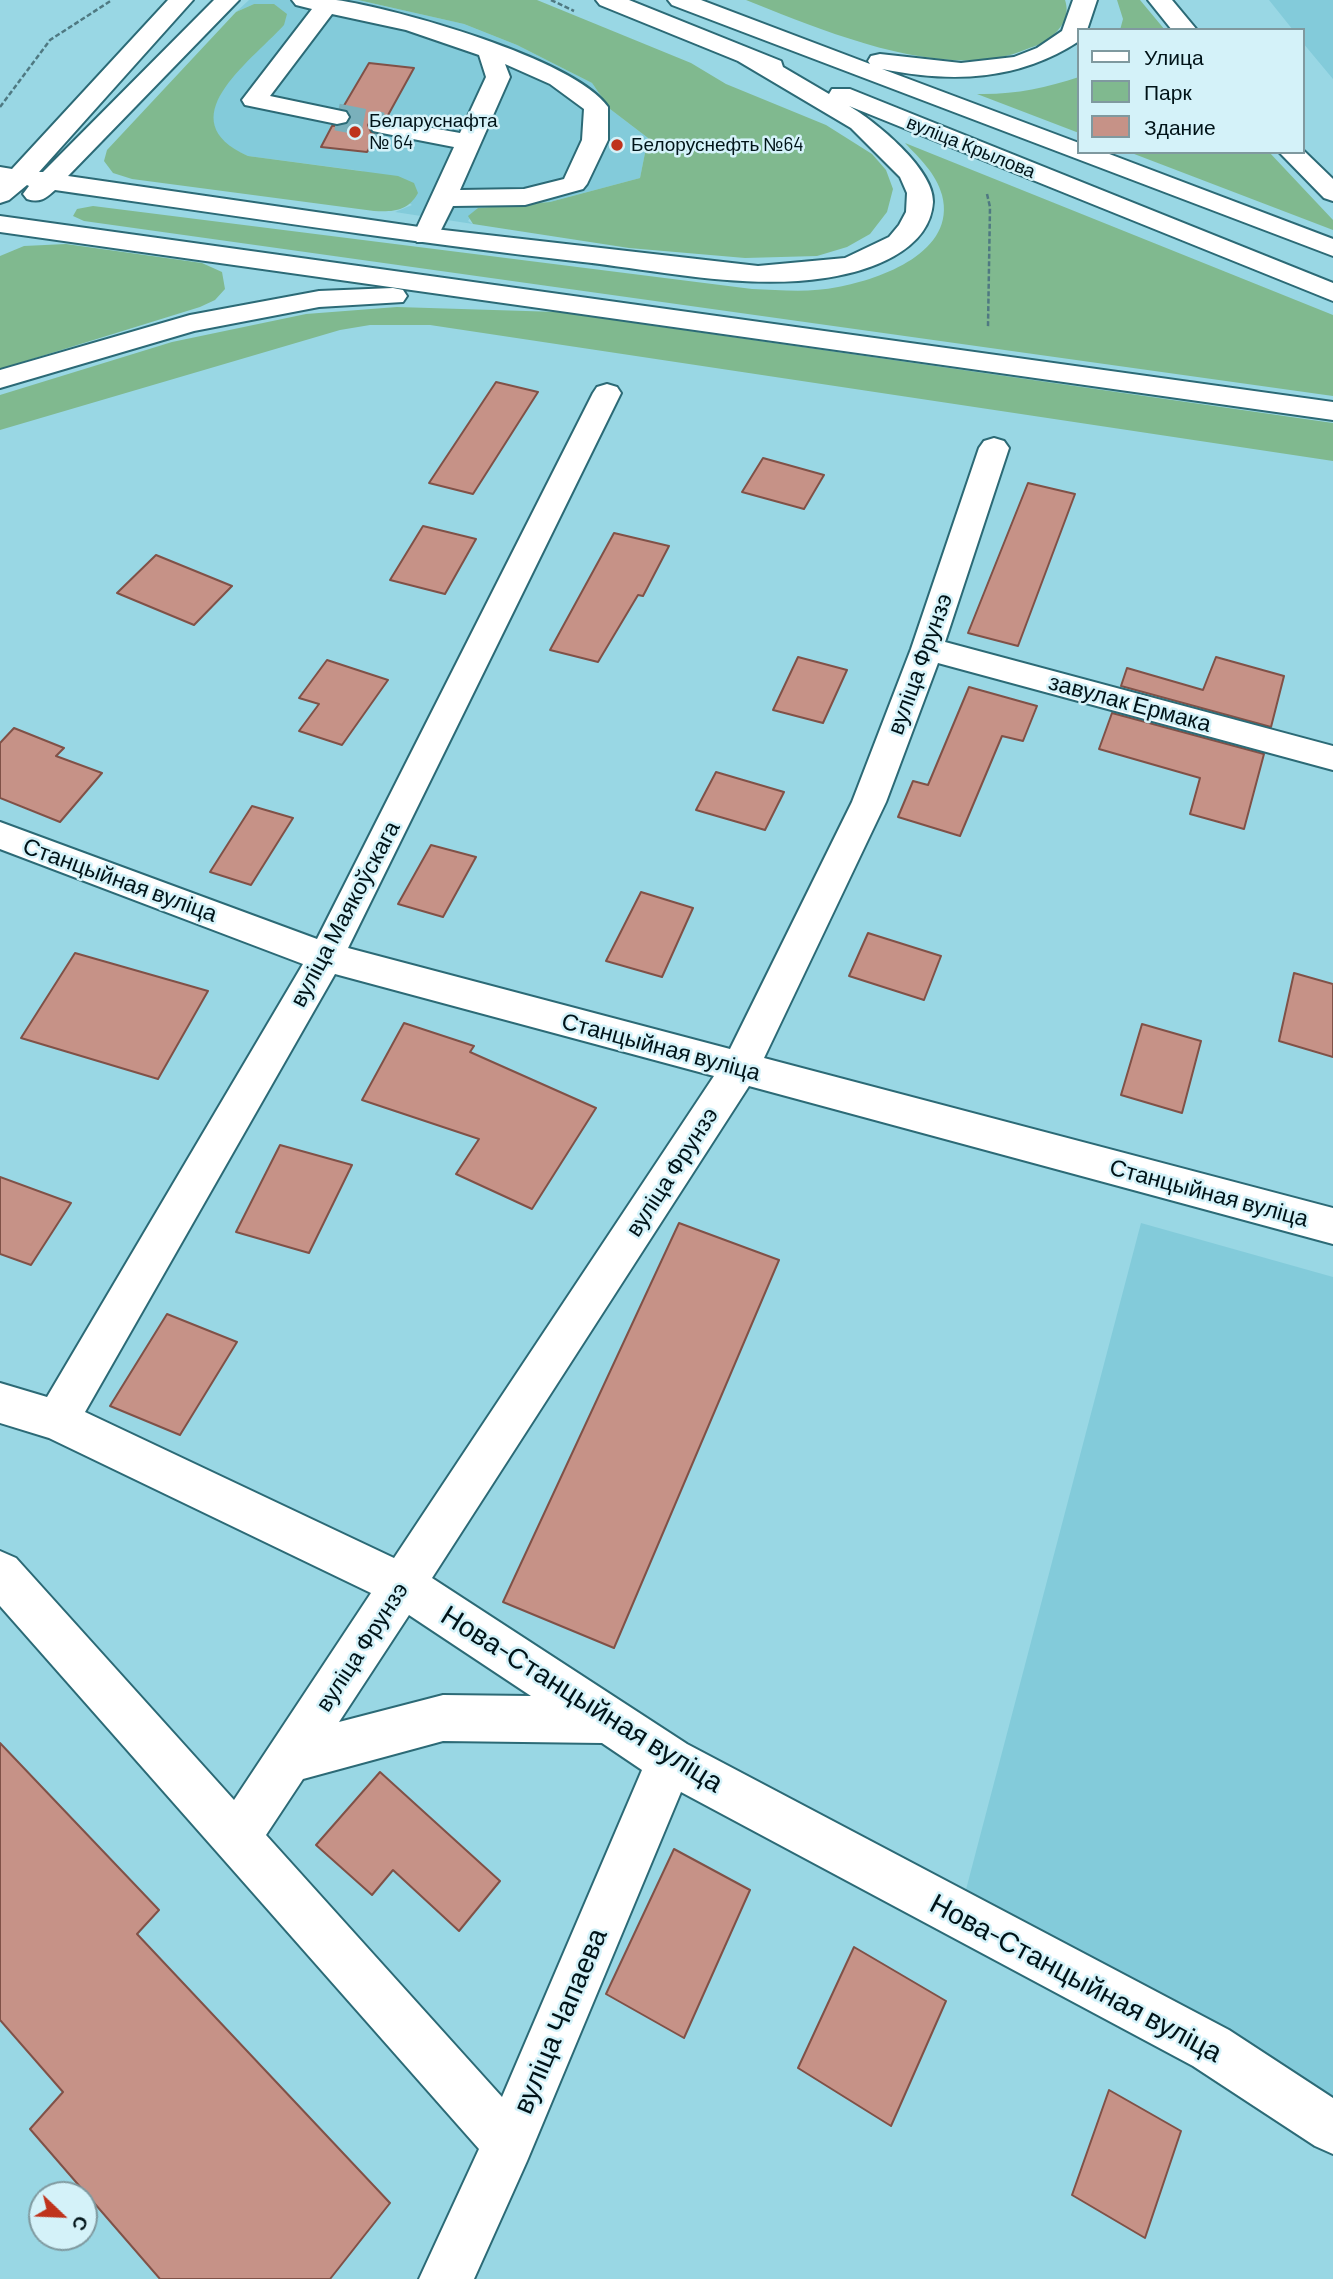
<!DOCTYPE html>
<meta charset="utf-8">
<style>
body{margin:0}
#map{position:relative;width:1333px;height:2279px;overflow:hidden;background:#99d7e4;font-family:Barlow,sans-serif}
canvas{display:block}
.legend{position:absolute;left:1077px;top:28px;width:228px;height:126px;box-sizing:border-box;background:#d4f2f9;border:2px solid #7f999f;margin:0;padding:9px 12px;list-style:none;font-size:21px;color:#001318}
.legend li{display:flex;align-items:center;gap:14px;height:35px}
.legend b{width:35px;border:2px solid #7f999f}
.north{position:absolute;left:28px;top:2181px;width:70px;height:70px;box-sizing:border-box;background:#d4f2f9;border:2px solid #7f999f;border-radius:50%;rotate:113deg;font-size:19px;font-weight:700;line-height:28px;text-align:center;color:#001318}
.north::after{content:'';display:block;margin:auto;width:24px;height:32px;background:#bf331c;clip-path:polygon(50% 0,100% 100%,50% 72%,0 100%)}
</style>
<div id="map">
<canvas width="1333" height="2279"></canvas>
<ul class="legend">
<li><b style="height:9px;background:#fff"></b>Улица</li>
<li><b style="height:19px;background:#80b98f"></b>Парк</li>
<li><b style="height:19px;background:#c69287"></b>Здание</li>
</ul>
<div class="north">С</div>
</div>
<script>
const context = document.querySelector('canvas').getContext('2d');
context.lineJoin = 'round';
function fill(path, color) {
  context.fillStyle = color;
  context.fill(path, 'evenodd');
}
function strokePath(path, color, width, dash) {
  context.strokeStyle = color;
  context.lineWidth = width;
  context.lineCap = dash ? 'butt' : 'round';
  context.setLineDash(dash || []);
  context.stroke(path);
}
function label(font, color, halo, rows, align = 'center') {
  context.font = font + ' Barlow,sans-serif';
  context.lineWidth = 5;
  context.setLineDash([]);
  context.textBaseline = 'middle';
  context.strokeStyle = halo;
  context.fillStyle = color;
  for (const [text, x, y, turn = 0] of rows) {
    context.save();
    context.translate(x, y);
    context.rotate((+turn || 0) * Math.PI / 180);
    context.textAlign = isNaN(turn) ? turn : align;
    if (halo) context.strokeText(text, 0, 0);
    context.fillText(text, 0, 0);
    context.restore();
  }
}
const built = new Path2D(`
 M249,0H358L464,24L517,45L592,83L610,109L648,138L640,178L550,202L478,208L468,221L473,224L395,212L412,205L362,171L248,156L226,146L215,132L211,111L222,92L254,4L236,12Z
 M1269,0H1333V79L1303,43V30H1293Z
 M1141,1223L1333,1277V2118L963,1901Z`);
const green = new Path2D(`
 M358,0H537L691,63L726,84L826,125L872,154L886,170L893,189L887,212L870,234L847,247L817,256L745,258L629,248L473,224L468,216L478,208L550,202L640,178L648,138L610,109L592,83L517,45L464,24Z
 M746,0H1065C1070,15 1063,27 1051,37C1045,43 1035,46 1027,49C946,84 822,30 746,0Z
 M1117,0H1140L1165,30H1120L1123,19Z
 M254,4H274L287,14L284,25C248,64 168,120 248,156L398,176L414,183L418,193C408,211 394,212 374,211L132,179L113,173L104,161L107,150L236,12Z
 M1079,77V133L977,94C1013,95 1045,88 1079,77Z
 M905,143L1333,315V396L84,221L73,216L77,209L93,206L752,289C780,290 810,293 838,287C881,279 957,252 942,195C936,173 919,158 905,143Z
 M1129,152H1269L1333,220V230Z
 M66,244L202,263L222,272L225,289L215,300L200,307L0,369V256L24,246Z
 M397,307L558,312L1333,423V461L430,325H370L340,330L0,430V395L172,342L306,314Z`);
const building = new Path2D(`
 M369,63L414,68L387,117L372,118L368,125L371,132L377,135L367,152L321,147L332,126L347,125L351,118L348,111L342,109Z
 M496,382L538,392L473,494L429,483Z
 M763,458L824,475L804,509L742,492Z
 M1028,483L1075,494L1018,646L968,633Z
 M423,526L476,539L445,594L390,580Z
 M614,533L669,546L643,596L638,595L598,662L550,650Z
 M156,555L232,586L194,625L117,593Z
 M798,657L847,670L823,723L773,710Z
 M1216,657L1284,676L1271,727L1121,686L1127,668L1203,690Z
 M327,660L388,680L342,745L299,731L319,704L299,698Z
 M969,687L1037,706L1023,741L1002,736L960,836L898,817L913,781L928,785Z
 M1112,713L1264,754L1244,829L1190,814L1200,778L1099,749Z
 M14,728L64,748L56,756L102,773L60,822L0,798V743Z
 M716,772L784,792L765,830L696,810Z
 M252,806L293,818L251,885L210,872Z
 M431,845L476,857L443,917L398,904Z
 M641,892L693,908L662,977L606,961Z
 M868,933L941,956L924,1000L849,976Z
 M75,953L208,991L158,1079L21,1038Z
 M1294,973L1333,984V1057L1279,1041Z
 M404,1023L474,1046L470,1052L596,1108L532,1209L456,1174L479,1139L362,1100Z
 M1142,1024L1201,1041L1182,1113L1121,1095Z
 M280,1145L352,1165L309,1253L236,1232Z
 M0,1177L71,1203L31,1265L0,1254Z
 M679,1223L779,1260L614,1648L503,1602Z
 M167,1314L237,1342L180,1435L110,1406Z
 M0,1743L159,1910L137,1934L390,2203L330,2279H160L30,2129L63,2092L0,2020Z
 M380,1772L500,1881L459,1931L393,1870L372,1895L316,1845Z
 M674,1849L750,1890L684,2038L606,1994Z
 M854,1947L946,2001L891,2126L798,2068Z
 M1109,2090L1181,2131L1145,2238L1072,2195Z`);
const minorTunnel = new Path2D(`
 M337,117L382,126`);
const path = new Path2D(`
 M551,0L574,11
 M0,107L50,40L112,0
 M987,194L990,207L988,327`);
const minor = new Path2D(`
 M292,0C306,0 322,0 336,0C395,8 575,59 608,107V140L587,184L583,189L525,205L453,206L435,242H417L413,236L454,147L382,133L373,131L370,126L373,121L382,119L460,133L486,77L479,55L406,30L332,14L270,96L346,112L349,117L346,122L337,124L245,105L242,100L312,9L296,5ZM505,64L550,84L584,109L582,140L564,179L524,189L460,190L510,77Z
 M0,167L30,172L34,177L30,182L0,183Z
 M607,384L617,387L621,393L348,948L730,1049L852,802L911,649L979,448L984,441L994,438L1004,441L1009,448L945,642L1333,746V770L938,663L886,802L764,1058L1333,1208V1244L749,1086L432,1578L687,1744L1229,2030L1333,2098V2154L1315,2146L1193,2066L681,1792L527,2161L474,2279H419L479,2149L0,1606V1551L16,1558L234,1800L371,1593L49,1438L0,1423V1383L47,1397L303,964L0,849V822L317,939L593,393L597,387ZM335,974L714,1076L394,1558L85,1412ZM409,1615L531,1696L443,1695L339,1722ZM443,1741L602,1743L642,1770L502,2097L266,1835L303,1779Z`);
const major = new Path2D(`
 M168,0H193L39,172H43L214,0H239L68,176L426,228L758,266L845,258L889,237L899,225L906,212L907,193L900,177L851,128L738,61L600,5L596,0H629L781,61L783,67L829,94L832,89H850L1333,283V301L849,106C875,121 934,169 933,202C930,252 866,272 825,278C746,290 662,271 583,262C407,242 231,215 55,190C45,199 40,203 27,199L23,194L29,186L27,185L9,200L0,203V182Z
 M668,0H701L870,64L868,61L871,56L880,54L961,63L1014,57L1037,48L1062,31L1073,0H1097L1087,30H1079V41C1018,81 952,83 882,69L1079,143V152H1104L1333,239V256L672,5Z
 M1148,0H1172L1197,30H1172Z
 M1303,150L1333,179V201L1324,198L1279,152Z
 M0,216L1333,402V420L0,232Z
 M393,288L403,290L407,296L403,302L319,307L194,331L0,388V370L190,315L319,291Z`);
const markers = [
 [355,132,7,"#bf331c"],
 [617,145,7,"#bf331c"]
];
const farPoinames = [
 ["Беларуснафта",369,121],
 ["№ 64",369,143],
 ["Белоруснефть №64",631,145]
];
const farStreetnames = [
 ["вуліца Крылова",971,147,22]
];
const streetNames = [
 ["вуліца Фрунзэ",920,664,-70],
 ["завулак Ермака",1130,703,15],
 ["Станцыйная вуліца",120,880,20],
 ["вуліца Маякоўскага",345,914,-62],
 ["Станцыйная вуліца",661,1047,15],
 ["вуліца Фрунзэ",672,1172,-57],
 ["Станцыйная вуліца",1209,1193,15],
 ["вуліца Фрунзэ",362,1647,-57]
];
const nearStreetnames = [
 ["Нова-Станцыйная вуліца",582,1699,32],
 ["Нова-Станцыйная вуліца",1076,1978,28],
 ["вуліца Чапаева",560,2021,-67]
];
fill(built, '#83cbda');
fill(green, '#80b98f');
fill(building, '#c69287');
strokePath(building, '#805147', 2);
strokePath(minorTunnel, '#7ab0bb', 27, [27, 13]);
strokePath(minor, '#2c6a76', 4);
strokePath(major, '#2c6a76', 4);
strokePath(path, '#4f7982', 2.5, [5, 2.5]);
fill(minor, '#fff');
fill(major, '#fff');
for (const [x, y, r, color] of markers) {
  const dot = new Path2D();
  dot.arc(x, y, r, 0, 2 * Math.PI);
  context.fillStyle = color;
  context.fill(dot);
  strokePath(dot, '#d4f2f9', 2.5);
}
label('19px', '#001318', '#d4f2f9', farPoinames, 'left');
label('19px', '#001318', '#d4f2f9', farStreetnames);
label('23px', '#001318', '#d4f2f9', streetNames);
label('28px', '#001318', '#d4f2f9', nearStreetnames);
</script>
